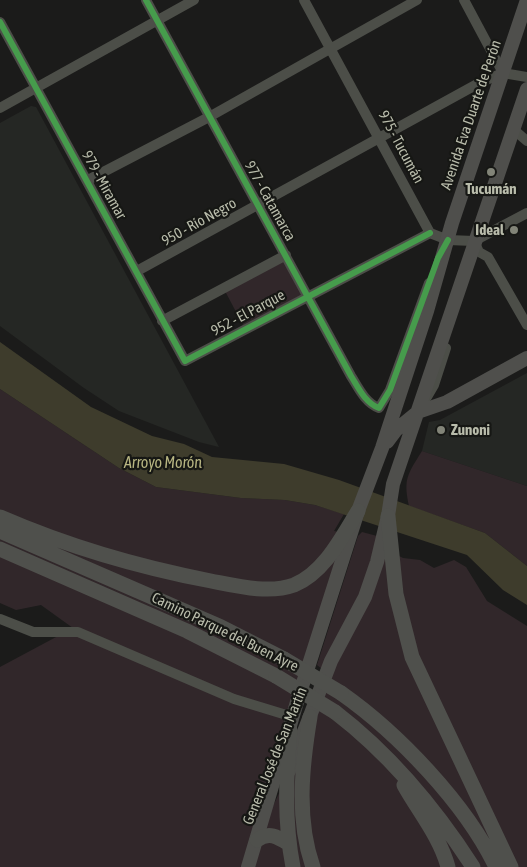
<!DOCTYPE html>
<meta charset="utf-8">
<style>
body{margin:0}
canvas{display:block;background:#1b1b1a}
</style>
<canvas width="527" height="867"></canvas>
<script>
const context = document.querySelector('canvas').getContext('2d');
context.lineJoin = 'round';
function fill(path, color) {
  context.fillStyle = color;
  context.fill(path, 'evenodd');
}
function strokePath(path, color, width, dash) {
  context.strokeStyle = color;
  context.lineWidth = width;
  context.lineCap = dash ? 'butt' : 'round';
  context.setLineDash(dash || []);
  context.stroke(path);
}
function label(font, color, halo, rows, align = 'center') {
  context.font = font + ' "Asap Condensed",sans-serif';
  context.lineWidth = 4.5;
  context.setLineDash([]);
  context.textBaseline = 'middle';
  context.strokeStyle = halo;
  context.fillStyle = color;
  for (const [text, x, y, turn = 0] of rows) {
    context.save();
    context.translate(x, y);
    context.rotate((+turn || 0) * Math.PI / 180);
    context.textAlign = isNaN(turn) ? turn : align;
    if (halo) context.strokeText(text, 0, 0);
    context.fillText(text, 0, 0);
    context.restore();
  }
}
const built = new Path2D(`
 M31,106L36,107L219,447L199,442L119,411L84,388L0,326V123Z
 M527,373V486L422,451L429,422L440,420Z`);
const green = new Path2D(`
 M284,261L302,295L243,325L225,291Z
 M0,389L119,468L156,487L241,498L285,500L315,505L344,514L334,531L344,533L259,835L286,779L381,547L403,558L420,560L434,568L454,560L466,567L487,601L527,626V867H0V667L73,628L41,605L16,610L0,603Z
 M422,451L527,486V566L485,533L409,506C403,478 408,474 422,451Z
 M362,532L377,536L363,589L322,669L317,665L358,536Z`);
const water = new Path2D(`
 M0,342L91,407L152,436L184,444L212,457L284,464L339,480L485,533L527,566V605L503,590L467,555L315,505L285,500L241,498L156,487L119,468L0,389Z`);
const minor = new Path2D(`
 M146,0L351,376C358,387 365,403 379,408L390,390L429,283
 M304,0L430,233L448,240L474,241
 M464,0L503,73
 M0,22L185,361L430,233
 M0,108L194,0
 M513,129L527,141
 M88,180L209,117L417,0
 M474,241L479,252L488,257L527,325
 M474,241L527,213
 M137,271L481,82L503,73L527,77
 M162,321L286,255
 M427,397L434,385L446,348
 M0,619L33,632H78L234,699L293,717`);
const major = new Path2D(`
 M387,442L396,430L418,412L447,402L527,358
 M289,771L331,661L365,597L377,562L388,516L393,484L527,89
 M248,867L297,702L358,511L382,448L427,311L452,223L527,0`);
const highway = new Path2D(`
 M388,516L396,594L412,657L511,867
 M0,517C69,547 138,567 211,581C237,586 269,594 294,585C324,573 342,537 358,511
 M0,531L221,627L284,659
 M0,549L187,631L276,676
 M341,693C398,733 466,804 496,867
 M335,712C391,755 435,808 473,867
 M310,717C302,765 296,819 313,867
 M290,730C286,777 284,821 293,867
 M404,785C419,812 440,837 448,867
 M257,840C269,831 278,837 289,844`);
const highwayBridge = new Path2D(`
 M284,659L341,693
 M276,676L335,712`);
const cycleway = new Path2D(`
 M146,0L351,376C358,387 365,403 379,408L390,390L438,258L448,240
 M0,22L185,361L430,233`);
const markers = [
 [491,172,5,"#828478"],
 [514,230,5,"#828478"],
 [441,430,5,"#828478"]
];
const streetNames = [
 ["Avenida Eva Duarte de Perón",471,115,-71],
 ["975 - Tucumán",401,147,62],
 ["979 - Miramar",104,185,61],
 ["977 - Catamarca",270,201,61],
 ["950 - Río Negro",199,222,-29],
 ["952 - El Parque",248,313,-28],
 ["Camino Parque del Buen Ayre",225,632,26],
 ["General José de San Martín",275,756,-68]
];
const poiNames = [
 ["Tucumán",491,189],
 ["Ideal",504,230,"right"],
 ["Zunoni",451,430,"left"]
];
const waterNames = [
 ["Arroyo Morón",163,463]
];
fill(built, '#252724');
fill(green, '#31272a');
fill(water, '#3e3c2c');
strokePath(minor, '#4c4e48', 10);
strokePath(major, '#4f4f4c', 14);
strokePath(highway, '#4f504c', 15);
strokePath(highwayBridge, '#4f504c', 15);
strokePath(cycleway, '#469c4c', 6);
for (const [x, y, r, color] of markers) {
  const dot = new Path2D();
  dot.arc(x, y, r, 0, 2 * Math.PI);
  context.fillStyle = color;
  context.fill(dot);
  strokePath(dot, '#161714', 2);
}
label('15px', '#b9bcab', '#161714', streetNames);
label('bold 15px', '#b9bcab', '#161714', poiNames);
label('italic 16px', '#b7b582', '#161714', waterNames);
</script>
